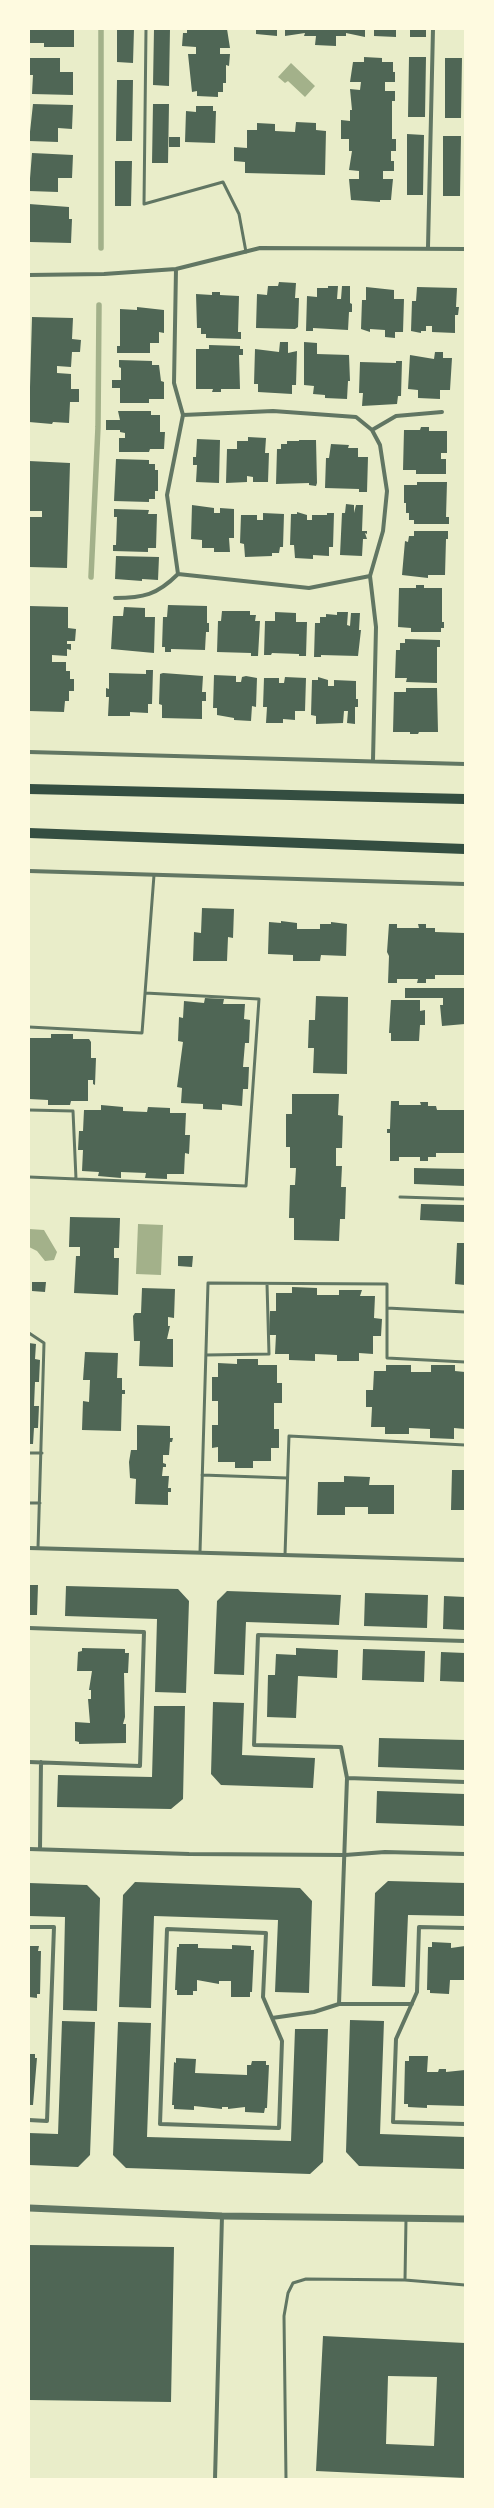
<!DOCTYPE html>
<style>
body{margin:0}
#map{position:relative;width:494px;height:2508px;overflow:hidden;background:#e9edc9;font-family:Figtree,sans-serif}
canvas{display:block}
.frame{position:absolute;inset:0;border:30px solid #fefae0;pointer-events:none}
</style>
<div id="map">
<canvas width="494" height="2508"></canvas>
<div class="frame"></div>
</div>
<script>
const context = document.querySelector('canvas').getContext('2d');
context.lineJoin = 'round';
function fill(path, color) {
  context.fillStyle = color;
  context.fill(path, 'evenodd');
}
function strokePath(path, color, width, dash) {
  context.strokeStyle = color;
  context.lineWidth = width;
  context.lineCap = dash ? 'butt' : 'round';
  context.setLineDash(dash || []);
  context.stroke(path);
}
const water = new Path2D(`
 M291,63L315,86L305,97L288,81L285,83L278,77Z
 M138,1224L163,1225L161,1275L136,1274Z
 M29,1229L44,1230L57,1252L54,1260L45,1261L37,1251L29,1247Z`);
const stream = new Path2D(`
 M101,29V248
 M91,577L98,427L99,305`);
const building = new Path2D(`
 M29,29H74V47H44V43H29Z
 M117,29H134L133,63L117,62Z
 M154,29H170L169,86L153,85Z
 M187,29H227L230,48H220V54H230L229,66L226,65V83H223V92H218V97L197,96V91L192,92L188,54H196V47L182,46L183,33H187Z
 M256,29H277V36L256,34Z
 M285,29H365V37L346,33V36H336V46L315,45L316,36H304L305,33L285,36Z
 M374,29H396V37L374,36Z
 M410,29H426V37H410Z
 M364,57L382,58V62H393V72H395V82H385V91H395V101H392V139H396V151H391V161H394V171H383V179H393L392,189L391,200H380V202L351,200L349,179H359V171L349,170L352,151H349V139H341V120L350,121V110H352L350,89L360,90L361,82H350L353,62H364Z
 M409,57H426L425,117H408Z
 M29,58H60V72H73V95L32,94L33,75H29Z
 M445,58H462L461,118H445Z
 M117,80H133L132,141H116Z
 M33,104L73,105L72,129L58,128V142L29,141Z
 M153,104H169L168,163H152Z
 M196,106H213V111H216L215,143L185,142L186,111L196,112Z
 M296,122L316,123V130L326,131L325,175L245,173V162L234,161V147L247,148V130H257V123L275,124V131L295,132Z
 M407,134L424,135L423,195H407Z
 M443,136H461L460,196H443Z
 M169,137H180V147H169Z
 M32,153L73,155L72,178H58V192L29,191Z
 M115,161H132L131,206H115Z
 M29,204L69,207V219H72L71,243L30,242Z
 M279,282L296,283L295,298H299L298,327L295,329L256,328L257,294L267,295L268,286H278Z
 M328,286H338L337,299H341L342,286H350V303L352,304V312H349L348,330L313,328V331H306L307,296L317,297V288H328Z
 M366,287L394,290V299H404L403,332H395V338L385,337V330L370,329V332L361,329L362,300H366Z
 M417,287L457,288L456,307H459L458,315H455V333L432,332V326H426V331H421V333L411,331L412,301H416Z
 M212,292H220V295L239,296L238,332H241V339L206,338V334H201V328H197L196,294L212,295Z
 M137,307L164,310V333L159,332V343H150V353H117V346H120V309L137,310Z
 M32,317L73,318L72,339L81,340L80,352H72L71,367L57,366V373L71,374V389H79V402H70L69,423L53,422L52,424L29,422Z
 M280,342H288V353L297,351L296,385H292V394L258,392V384H254L255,349L279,352Z
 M304,342L317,343V354L349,355L350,381H348L347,399L325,398V395L313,394L314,386L304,385Z
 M209,345L240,346V349H243V355H239L240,389H221V392H212L213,389H196V349H209Z
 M435,352H443V358H452L450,390H440V399L418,398V390L408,389L410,355L434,359Z
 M119,360L152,361V365H159L161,381L164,382V399H149V403H120V388H112V380H121V368L119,367Z
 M396,361H402L401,396H398L397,404L362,406L363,393H359L360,362L396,363Z
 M118,411H151V415H160V432H165L164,449H150L149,452H119V438H125V433L120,432V430H106V420H120Z
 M421,427H429V431H447V453H441V459H446V474H416V470H403L404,430H420Z
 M248,437L266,438L265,453H269L268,482H253V477L247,476V482L226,483L227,449H237V441H248Z
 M197,439L220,440L219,483L196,482L197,465H193V457H196Z
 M299,440H316L317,483L316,486L309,485V483L276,484L277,449H281V444H287V441H299Z
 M331,444L349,445L348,448H358V457H368L367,492H359V489L325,488L326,458H329Z
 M116,459L149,460V464H155V470H158V491H155V499H149V502L114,501Z
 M29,461L70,463L67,568L29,567V517H42V511H29Z
 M417,482H447L446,517H449V524H414V520H409V513H406V503H404V485H417Z
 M346,504L354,505V513L356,505H363L362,531H367V534L365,533L367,539H363L362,556L340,555L342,513H345Z
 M192,505L214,508V513H220V508L234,509V538H229L230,552H214V548H202V540L191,539Z
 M114,509L149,510L148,514H157L156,548H148V552L113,551V545H116L117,517H114Z
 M297,512L307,515V520H312V515H327V513H334L333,547H329V556L313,555V559L295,558L294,545H290L291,514H297Z
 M263,513L284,514L283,547H280L279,553H272V556L245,557L244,544L240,543L241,515H257V520H263Z
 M414,531H448V539H446L445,575H428V578L402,575L405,541L408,542L409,536H414Z
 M116,556L159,557L158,580L142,579V581L115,579Z
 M416,585H424V588H442V622H444V628H441V632H411V628L398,627L399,588H416Z
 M168,605L207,606V623H209V632H206L205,650L171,649V652H165V647H162L163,617H167Z
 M29,606L68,607V628L76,629L75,641H67V644H71V650L67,649V656L52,655V662H66V671H70V679H74V691H69V701H65L64,712L29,711Z
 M124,607L145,608V617H155L154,653L111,649L113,616H123Z
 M222,611H250V615H256L255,621H260L258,656H251V653L217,652L218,621H221Z
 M275,612L296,613V622H307L306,656H299V654L272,653L271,655H264L265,621H275Z
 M337,612H348L347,625L350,626L351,613H360L359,630H361L358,656L321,655V657H314L315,623H320V617H326V614L337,615Z
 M405,639L440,640V647H437V683L406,682L407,678H395L396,650H400V643H405Z
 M146,670H153L152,704H148V713L130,712V716H108L109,697H106V688L109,689V673L146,674Z
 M163,673L203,676L202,692H206V701H202V719L162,718V705L159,704L160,674Z
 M214,675L236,676V682H241L242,677L246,676L257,678L256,707L252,706L251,721L234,720V718L217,715V708H213Z
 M285,677L306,678L305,711H295V720L283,719V723H266L267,707H263L264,678H279V683H284Z
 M318,677L328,680V686H334V680L356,681V699H358V707H355V724L347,723L348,711H344L343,723L316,724V716L311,715L312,680H318Z
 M406,688H437L438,732H419L418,734H410V732H393L394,692H406Z
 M202,908L234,909L233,938L228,937L227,961H193L194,932L201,933Z
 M281,921L297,923V929H320V924H331V922L347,924L346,956L321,955L320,961H293V955L268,954L269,922L281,923Z
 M389,924H397V928H419L418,924H426V928H435V932L465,933V975H435V979H426V983H417L418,979H397V983H388L389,956L387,952Z
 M405,988H465V1024L442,1026L440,1005H443V998H405Z
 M316,996L348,997L347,1074L313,1073L314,1048H308L309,1020H315Z
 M205,998L224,999L223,1004H245L244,1019L250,1020L249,1043H245L243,1067H249L248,1089H243L242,1106L222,1104V1110L203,1109V1104L181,1103L182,1088L177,1087L183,1042L178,1041L179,1017L183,1018L184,1001L204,1003Z
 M391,1000H420V1011L425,1010V1025H420L419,1041H391V1033H389Z
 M51,1034H73V1039H89L91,1042V1058H96L95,1085L93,1084V1080H88V1101H71L70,1105H48V1100L29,1099V1038H51Z
 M292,1094H339L338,1115L343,1116L342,1148H336V1166H342L341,1187H346L345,1219H340L339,1241L294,1240V1218H289L290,1185H295L296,1168H290V1147H286V1114H292Z
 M391,1101H399V1105H421L420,1102H428V1106H436L437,1110H465V1153H436V1157H428V1161H420V1157H399V1161H390V1133H387V1129H390Z
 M101,1105L123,1107V1111L147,1112L148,1107L170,1108V1113H186L185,1135H190L189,1154L185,1153L184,1174H167V1179L145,1178L146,1173L121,1172V1178L98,1176L99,1172L82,1171L83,1150H78L79,1131H83L84,1110H101Z
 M414,1168L465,1169V1186L414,1184Z
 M421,1204L465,1205V1222L420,1220Z
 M70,1217L120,1218L119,1248H114V1258H119L118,1295L74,1293L76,1256H80V1247H69Z
 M457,1243H465V1285L455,1284Z
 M178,1256H193L192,1267L178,1266Z
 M32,1282H46L45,1292L32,1291Z
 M292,1287L317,1288V1295H339V1290H362L360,1296H375L374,1318L382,1319L381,1336H373V1354L359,1353V1361H337V1355L315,1354V1361L289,1360V1354H275L276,1335H269L270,1311H276V1293H292Z
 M142,1288L175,1289L174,1318L168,1317V1326H170L167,1339H173V1367L139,1366L140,1341H134L133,1316L135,1313H141Z
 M29,1343L36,1344L35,1359L40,1360L39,1382H35L34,1406H39L38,1428H34L33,1444H29Z
 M85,1352L118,1353L117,1378H122V1390H125V1394H122L121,1431L82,1430L83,1401L89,1402L90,1380H83Z
 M237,1359H258V1365H277V1383H282V1403H274V1429H279V1448H271V1461H253V1468H235V1462H218V1447L212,1448V1425H218V1401H212V1377H218V1363L237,1364Z
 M386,1365H411V1372H431V1365H455V1371L465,1372V1429L454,1428V1439L430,1438V1429L409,1428V1434H385V1427H371L372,1407H366V1390H373L374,1371H386Z
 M137,1425L170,1426V1438H173L172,1442H170L169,1455H163V1463L166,1464V1467H163L162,1476H169L168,1488H171V1492H168V1505L135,1504L136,1479L130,1478L129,1462L131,1450H137Z
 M452,1470H465V1510H451Z
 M344,1476L370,1477L369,1485H394V1514H368V1507H345V1515H317L318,1482H344Z
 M29,1585H38L37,1615H29Z
 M66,1586L178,1589L189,1601L186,1693L155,1692L157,1619L65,1616Z
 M227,1591L341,1595L339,1625L246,1622L244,1675L214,1674L217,1601Z
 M365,1593L428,1595L427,1628L364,1626Z
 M444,1596L465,1597V1630L443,1629Z
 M82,1648L125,1649V1653H129L128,1673H124L125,1717L123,1724H126V1743L79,1744V1742L75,1741V1722L90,1723L88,1699H91V1690H89L92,1671H77L78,1652L82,1651Z
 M296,1648L338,1650L337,1678L298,1676L296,1718L267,1717L268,1675H275L276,1654L296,1655Z
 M363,1649L425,1651L424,1682L362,1680Z
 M441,1652L465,1653V1682L440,1681Z
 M213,1702L244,1703L242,1755L315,1758L313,1788L221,1785L211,1774Z
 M154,1706H185L183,1799L171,1809L57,1807L58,1775L152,1777Z
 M379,1738L465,1740V1770L378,1767Z
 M377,1791L465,1794V1826L376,1823Z
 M388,1881L465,1883V1916L408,1915L405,1987L372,1986L375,1893Z
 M135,1882L300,1888L312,1901L309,1993L275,1992L278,1920L154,1916L151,2008L119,2007L123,1895Z
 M29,1883L87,1885L100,1898L97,2011L63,2010L65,1917L29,1916Z
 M432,1942L451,1943V1948L465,1946V1980H450L449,1994L430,1993V1990H427L428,1947H432Z
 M179,1944H198V1948L232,1949V1945L251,1946V1950H254L252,1992H250V1997H231V1981H219V1984L197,1980V1991H193V1995H177V1990H175L177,1947H179Z
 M29,1946H39L38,1951H41L40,1994H37V1998L29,1997Z
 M350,2020L384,2021L380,2134L465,2137V2169L359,2166L346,2152Z
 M62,2021L95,2022L90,2155L78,2167L29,2165V2133L58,2134Z
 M118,2022L151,2023L147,2137L291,2141L295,2029H328L323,2162L310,2174L126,2168L113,2155Z
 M29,2054H35V2058H37L33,2105H29Z
 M409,2056H428L427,2072H438L439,2069H446V2072L465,2070V2106L427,2105V2108L408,2107V2104H404L405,2061H409Z
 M176,2058L196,2059L195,2073L247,2075V2065H251L252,2061H266V2065H269L267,2108H265L264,2113L245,2112V2107L228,2109V2107H222V2109L194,2106V2110L174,2109V2105H172L174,2062L176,2063Z
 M29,2245L174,2247L171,2402L29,2400Z
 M323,2336L465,2343V2478L316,2471ZM388,2376L437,2377L434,2446L386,2444Z`);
const service = new Path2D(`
 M146,29L144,204L223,182L239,214L246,252
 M29,1027L142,1033L154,875
 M29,1110L73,1111L76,1179
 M29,1177L246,1186L259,999L145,993
 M400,1197L465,1199
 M387,1308L465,1312
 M29,1333L44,1343L38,1548
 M206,1355L269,1354L267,1284
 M29,1453H42
 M202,1475L287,1478
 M29,1503H40
 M200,1552L208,1283L387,1284V1358L465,1362
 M285,1555L289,1436L465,1445
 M405,2280L406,2219
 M286,2479L284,2316L288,2293L293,2283L306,2279L405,2280L465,2285`);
const minor = new Path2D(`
 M428,247L433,29
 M176,269L174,383L183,415L167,495L178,574
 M29,275L104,274L176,269L260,248L465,249
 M183,415L273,411L356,417L372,430L396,416L442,412
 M372,430L380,445L387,491L383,531L370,576L376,627L373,760
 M115,598C143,598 157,595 178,574L309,588L370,576
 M29,752L465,764
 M29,871L465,884
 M29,1548L465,1560
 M29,1628L144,1632L140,1766L29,1762
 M347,1778L465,1782
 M29,1849L189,1854L345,1855L385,1852L465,1854
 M40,1849L41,1762
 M29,1927H54L47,2121L29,2120
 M465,1928L419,1927L417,1992L396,2039L393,2122L465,2124
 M167,1929L266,1933L263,1997L282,2041L279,2128L160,2124Z
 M339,2004L347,1778L341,1747L254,1745L258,1635L465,1641
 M272,2018L314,2012L339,2004H412
 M215,2479L222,2216`);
const tertiary = new Path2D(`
 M29,2208L222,2216L465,2219`);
const primary = new Path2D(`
 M29,789L465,799
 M29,833L465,849`);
fill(water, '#a3b18a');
strokePath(stream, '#a3b18a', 5.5);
fill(building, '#4f6655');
strokePath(service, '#617663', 3);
strokePath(minor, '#617663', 4);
strokePath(tertiary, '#617663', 7);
strokePath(primary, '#344e41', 10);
</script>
